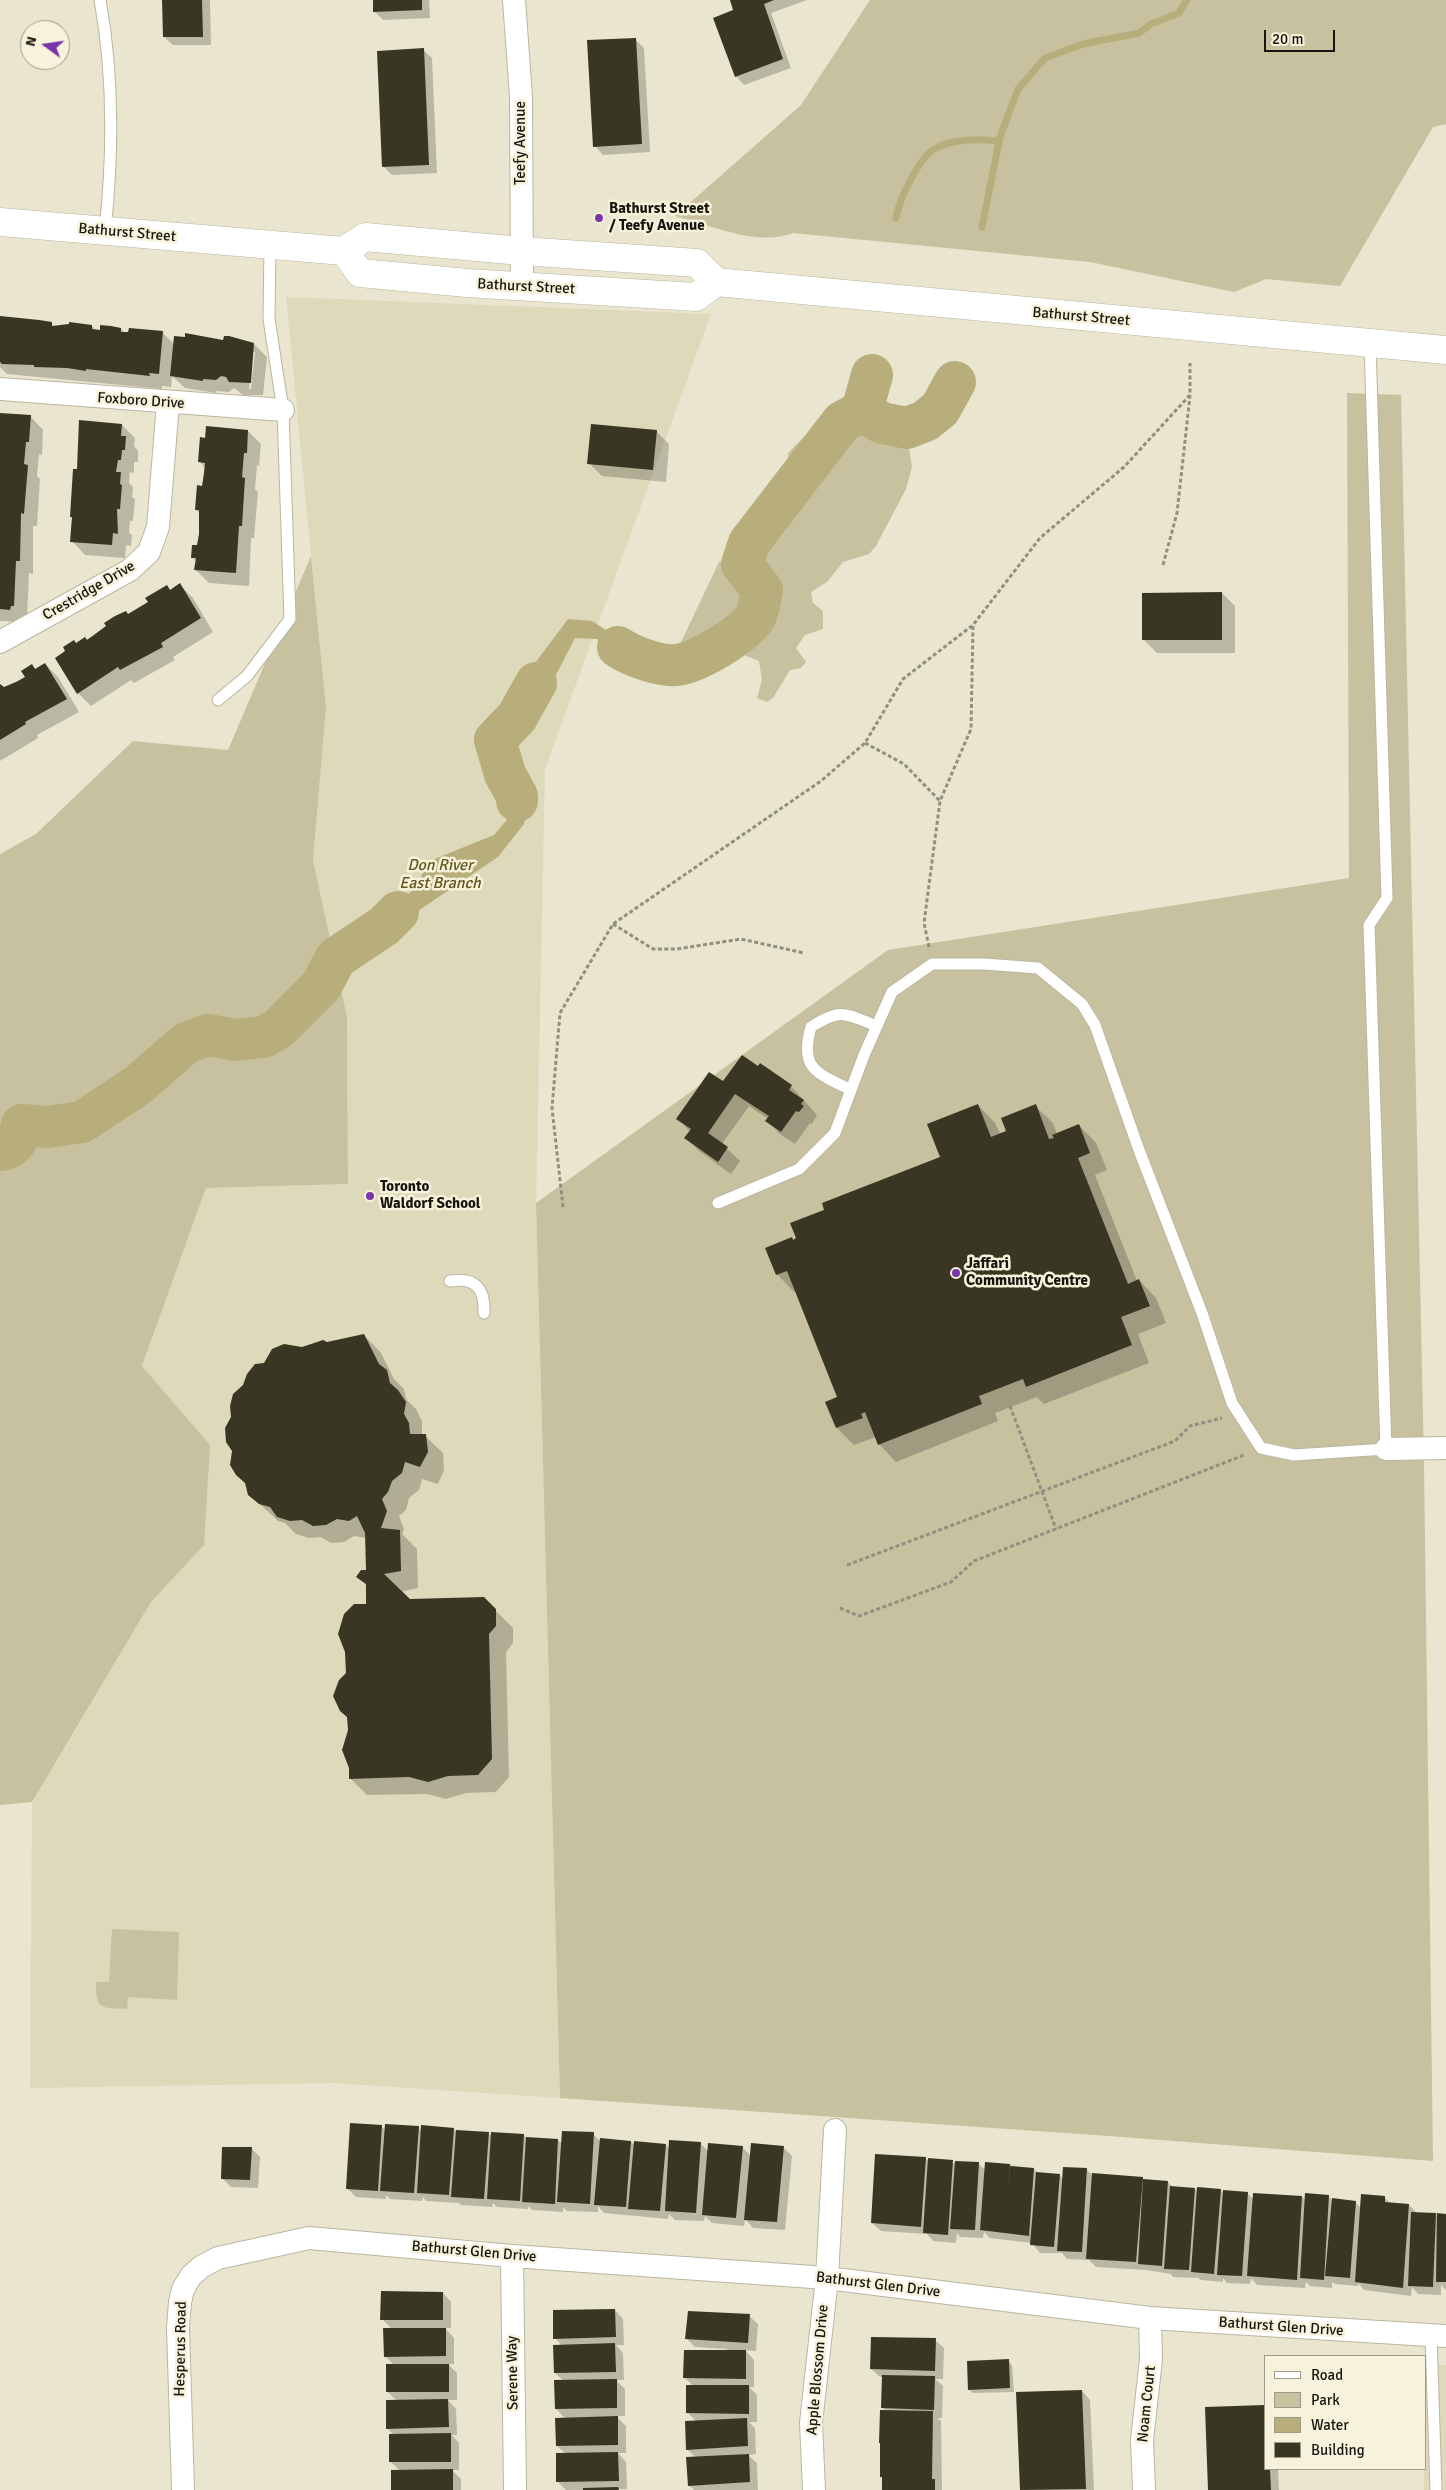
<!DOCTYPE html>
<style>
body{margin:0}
#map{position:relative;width:1446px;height:2490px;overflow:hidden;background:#e9e5ce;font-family:Signika,sans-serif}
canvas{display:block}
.legend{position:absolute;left:1264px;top:2355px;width:162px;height:115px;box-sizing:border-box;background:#f6f2db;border:1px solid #9d9a89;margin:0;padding:6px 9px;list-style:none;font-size:15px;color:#17160e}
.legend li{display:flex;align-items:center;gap:10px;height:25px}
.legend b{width:25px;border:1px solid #9d9a89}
.north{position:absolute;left:20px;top:20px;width:50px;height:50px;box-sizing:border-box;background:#f6f2db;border:1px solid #9d9a89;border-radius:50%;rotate:284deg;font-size:14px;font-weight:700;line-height:20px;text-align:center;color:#17160e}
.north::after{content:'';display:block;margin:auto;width:18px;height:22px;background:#7a35a8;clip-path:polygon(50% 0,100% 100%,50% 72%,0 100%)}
.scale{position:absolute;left:1264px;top:30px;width:71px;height:22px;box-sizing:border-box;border:2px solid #17160e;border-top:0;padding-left:6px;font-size:15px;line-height:18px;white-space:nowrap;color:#17160e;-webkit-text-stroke:4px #f6f2db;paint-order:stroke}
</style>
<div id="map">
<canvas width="1446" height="2490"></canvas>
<ul class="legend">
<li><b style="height:6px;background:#fff"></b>Road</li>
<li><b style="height:14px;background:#c8c1a0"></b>Park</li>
<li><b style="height:14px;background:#b7ae7c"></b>Water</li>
<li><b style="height:14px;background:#393624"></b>Building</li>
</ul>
<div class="north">N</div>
<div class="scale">20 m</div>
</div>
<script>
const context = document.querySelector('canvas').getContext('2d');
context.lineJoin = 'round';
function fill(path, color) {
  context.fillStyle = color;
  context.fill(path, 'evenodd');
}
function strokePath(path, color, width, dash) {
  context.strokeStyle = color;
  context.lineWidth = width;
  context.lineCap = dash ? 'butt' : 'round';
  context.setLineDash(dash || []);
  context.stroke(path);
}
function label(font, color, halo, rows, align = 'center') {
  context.font = font + ' Signika,sans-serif';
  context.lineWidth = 5;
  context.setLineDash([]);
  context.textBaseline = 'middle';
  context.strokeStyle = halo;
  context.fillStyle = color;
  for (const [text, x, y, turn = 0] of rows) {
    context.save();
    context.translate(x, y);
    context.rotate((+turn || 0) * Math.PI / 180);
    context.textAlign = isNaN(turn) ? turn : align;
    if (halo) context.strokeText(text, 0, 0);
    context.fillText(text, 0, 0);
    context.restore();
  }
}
const built = new Path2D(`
 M286,297L711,314L545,769L536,1203L560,2098L334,2083L30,2088L32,1802L151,1602L204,1545L209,1445L142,1366L206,1188L348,1184L347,1017L313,860L326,708Z
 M1425,2365H1446V2490H1424Z`);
const green = new Path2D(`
 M870,0H1446V124L1433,127L1340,286L1266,279L1234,292L1090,262L793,233C758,247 710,225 675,216L801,105Z
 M870,388L876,405L887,416L917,414L934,405L940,409L941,416C932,430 918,435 909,448L912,467L906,489L876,546L869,554L843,562L827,582L811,592L813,603L823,611V629L805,635L796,648L806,662L801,668L790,670L773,698L767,702L757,698L762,680L759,661L739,653L733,644L676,674L673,659L719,562L743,550L746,539L758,530L774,491L788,470V453L823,417L851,407Z
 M1347,393L1401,395L1424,1464L1433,2161L1109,2136L560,2098L536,1203L888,950L1349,878Z
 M311,556L326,708L313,860L347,1017L348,1184L206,1188L142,1366L210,1445L204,1545L151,1602L32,1802L0,1805V854L36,834L133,741L228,750Z
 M112,1929L179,1932L177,2000L128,1997L127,2009C102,2008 95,2010 96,1982H109Z`);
const water = new Path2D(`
 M568,619L592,621L614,635L621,643L673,659L676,674L651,673L619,656L597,639L575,638L557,673L512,749L519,783L529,805L524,824L498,857L406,919L382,942L362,953L354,951L352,946L353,935L367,932L381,923L418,884L427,862L494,835L506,821L513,803L504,785L491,771L493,755L504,729L500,716L517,709L527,689L526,675Z`);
const shadow = new Path2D(`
 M164,0H210L211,45H173L164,37Z
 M374,0H429L430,18L383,20L375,12Z
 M731,0H807L771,13L791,68L744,85L736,76L735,11Z
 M635,39L644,48L650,152L603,155L595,146Z
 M423,50L432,58L437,173L392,175L383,166Z
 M0,317L51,323L54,327L92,326L96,330L121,329L125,333L162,332L175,345L224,342L254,344L267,357L263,395H243L234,388L229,392L216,391V393L185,388L172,376L171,387L162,386V389L7,374L0,367ZM252,352H255L251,389H249Z
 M0,415L30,416L43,430L42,455L39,454L37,476L40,479L37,526H33V574L29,573L27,619L23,622L0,621Z
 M122,425L135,438L134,446L138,451V462H134V473L130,472L129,483L133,487L132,497L135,499L133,521H130L129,533L132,535L131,546L126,545L125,558L85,555L72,541L73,519L71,517L78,470Z
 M248,431L261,444L259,466L257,465L255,489L258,492L254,538H251L249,586L209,583L196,570L197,562L192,557L198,547L200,534L201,514L196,510L203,487L205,468L200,462L206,439Z
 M656,431L669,444L666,482L602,476L589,463Z
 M180,585L193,598L213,632L173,657L175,660L134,683L131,680L91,706L78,693L76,644L98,634L126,612L129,615L150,602L167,587L171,590Z
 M1222,593L1235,606V653H1157L1144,640Z
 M45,664L58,677L79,712L37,735L38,738L0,761V686L5,688L27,677L32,666L36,670Z
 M760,1065L791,1086L817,1115L812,1124L810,1123L795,1144L780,1134L767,1121L768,1119L749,1106L722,1144L740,1161L731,1174L699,1151L686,1138L690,1132L678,1119L724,1083Z
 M978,1105L995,1123L1000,1134L1007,1132L1035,1106L1053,1123L1057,1134L1079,1125L1096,1143L1107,1170L1095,1175L1137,1281L1139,1280L1156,1298L1166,1323L1138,1334L1149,1363L1044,1404L1037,1397L995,1413L998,1421L896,1462L879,1444L876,1437L854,1445L837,1428L839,1398L796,1291L794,1292L777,1274L792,1239L794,1241L826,1210L942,1157Z
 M364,1335L381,1353L394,1379L404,1389L406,1399L416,1409L422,1421V1436H425L443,1453L444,1470L438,1484L422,1479L419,1490L409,1498L406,1510L399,1516L404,1529L402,1534L417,1549L418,1588L400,1592L410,1600L483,1598L513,1628V1643L506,1652L509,1777L496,1792L466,1793L446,1799L427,1794L367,1795L350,1778L347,1673L367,1605V1586L358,1577L367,1571L366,1538L354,1536L344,1542L331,1543L321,1537L309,1538L296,1534L285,1523L278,1521L250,1495L264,1365L302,1348Z
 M381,2126L385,2130L418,2127L422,2131L453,2129L456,2131L488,2133L492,2137L524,2135L526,2138L558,2140L562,2144L593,2134L599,2140L631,2142L635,2146L665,2145L670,2149L700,2143L709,2152L742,2147L751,2156L783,2147L792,2156L785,2230L753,2228L745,2219L744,2226L712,2223L705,2216L704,2221L675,2220L669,2214L668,2219L604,2213L598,2206V2212L567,2211L563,2207V2212L532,2210L529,2206L528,2209L497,2207L493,2203L492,2207L461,2205L457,2202V2203L426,2201L423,2197L422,2201L390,2199L386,2195V2199L356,2197L347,2188Z
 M251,2148L260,2157L258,2188L231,2187L222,2178Z
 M925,2158L929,2162L979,2164L985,2170L1009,2165L1034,2169L1038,2173L1059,2175L1063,2179L1087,2170L1093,2176L1142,2178L1145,2181L1168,2182L1173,2188L1195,2189L1198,2193L1220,2190L1224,2194L1247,2193L1254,2200L1302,2197L1306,2201L1328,2196L1332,2200L1355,2202L1361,2208L1384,2197L1391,2204L1409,2205L1417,2213L1436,2214L1438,2217L1446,2215V2290L1441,2285V2295L1418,2294L1412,2287L1411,2296L1364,2290L1358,2283V2286L1335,2284L1332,2282V2288L1310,2286L1306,2282L1305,2288L1257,2285L1251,2278L1250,2284L1227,2283L1223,2278V2282L1201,2280L1197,2277V2278L1173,2277L1171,2274L1146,2270L1096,2267L1089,2260L1067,2259L1062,2253H1040L1032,2243L990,2238L984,2232L983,2238L960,2237L957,2233L956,2243L933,2241L927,2234L881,2231L872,2223Z
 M443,2293L451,2302V2328H445L454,2338V2364H448L457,2373V2400H448L456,2409L457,2435H452L459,2443V2470H452L461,2479V2490H392L400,2471L390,2461L394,2435L387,2428L397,2401L388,2392L394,2365L385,2356L392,2329L382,2319Z
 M615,2310L623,2319L624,2345H616L623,2353L624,2380H616L625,2389V2416H616L626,2426V2453H618L626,2462L627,2489L566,2490L557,2481L566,2454L557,2446L566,2419L556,2409L564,2381L555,2373L562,2346L555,2338Z
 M749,2316L758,2324L756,2351L745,2350L754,2360V2387H749L757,2395V2422H749L755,2428L756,2454L748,2455L757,2463L758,2490H694L689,2485L696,2458L687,2449L697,2422L688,2413L693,2386L685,2378L727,2349L695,2347L687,2339Z
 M935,2340L944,2348L943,2379H935L943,2386L942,2418H937L941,2421L942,2490H882L881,2411H886L882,2407L883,2377H880L871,2369Z
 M1008,2361L1012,2365L1014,2392L973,2393L969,2389Z
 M1082,2391L1090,2400L1094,2490H1022L1018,2393Z
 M1265,2469H1278L1279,2490H1209Z`);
const stream = new Path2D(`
 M896,218C899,200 920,154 938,147C956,138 979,139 998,141
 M982,227L1000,137L1018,89L1045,58L1083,44L1139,33L1151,24L1179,13L1187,0`);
const river = new Path2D(`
 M862,411L882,423L907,428L925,421L940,409L955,382
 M618,647C631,656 661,667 677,665C698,662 741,636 753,620C759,613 760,599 762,590L742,564L749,543L842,422L862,411L872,375
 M517,801V796L505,774L495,740L517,717L536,683
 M0,1150C15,1148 19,1138 22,1125L48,1127L82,1122L138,1085L186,1043L208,1035L236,1040L263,1037L278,1029L321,986L336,958L384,926L398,912`);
const building = new Path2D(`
 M162,0H202L203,37H163Z
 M373,0H422V10L373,12Z
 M730,0H774L764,4L783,59L735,77L713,18L733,10Z
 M636,38L642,144L593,147L587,40Z
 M424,48L429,165L382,167L377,51Z
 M0,316L39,320L52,322V326L69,324V322L92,325V329L100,330V325L111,326L121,328V332H128L129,328L163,331L159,374L149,373L150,376L86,369V371L67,368L34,367V365L2,364L0,362Z
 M185,333L223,340L224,336H229L254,343L251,383L229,382L226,377L221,376L216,380L203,379V381L170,376L174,336L185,337Z
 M0,413L31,415L29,442H26L24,464L28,465L24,514L21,513L20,561H16L14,606H11L10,610L0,609Z
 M79,420L122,424L121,436H126L125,450H122L121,460H118L116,472H121L120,484L122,485L120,509H117L118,534L113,533L112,545L70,542L72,517H70L73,469H77Z
 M591,424L657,430L653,470L587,464Z
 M206,426L248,430L247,453H244L242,477L245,478L242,526H239L236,573L194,570L196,558H191L192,545H197L199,534V510H195L197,485L202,486L204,473L205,463L198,462L200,437L205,438Z
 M180,583L201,618L161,643L163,647L120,670L118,667L77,694L55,658L65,651L63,647L74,640L76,643L85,637L87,640L106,626L104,623L115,616L126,611L128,614L148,602L145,598L167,585L170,590Z
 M1222,592V640H1142V593Z
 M45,663L67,699L25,722L26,724L0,740V684L4,687L16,682L25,677L21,671L32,664L35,669Z
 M742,1055L758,1066L760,1063L792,1085L789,1090L804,1100L801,1104L804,1106L799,1112L796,1111L781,1132L765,1121L769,1116L735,1094L708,1133L728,1147L718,1162L684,1138L691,1129L676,1119L709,1072L723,1081Z
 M978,1104L991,1137L1006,1131L1001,1118L1036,1104L1049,1139L1054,1138L1052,1135L1079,1124L1090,1153L1078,1158L1128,1284L1139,1279L1150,1306L1121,1317L1132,1345L1026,1387L1023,1379L979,1396L982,1404L878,1445L865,1412L861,1414L863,1418L836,1428L825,1402L837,1397L787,1271L776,1275L765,1248L792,1237L793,1240L796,1238L790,1223L824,1210L822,1203L940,1157L927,1124Z
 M364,1334L379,1364L387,1370L390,1383L398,1390L406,1402L404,1414L409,1423L410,1434H426L428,1452L420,1467L405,1462L402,1473L392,1481L388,1492L382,1499L387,1511L381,1528L400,1530L401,1571L384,1574L410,1599L484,1597L496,1609V1626L489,1634L492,1759L478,1775L448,1776L428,1782L409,1777L349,1779V1768L342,1750L348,1730L347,1717L340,1711L333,1696L339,1680L346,1673L345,1652L338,1634L344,1614L354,1604H366V1584L356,1577L361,1570H366L365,1533L357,1516L349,1521L337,1519L326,1525L313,1526L302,1520L290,1521L277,1517L270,1507L259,1504L248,1495L245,1483L236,1475L230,1465L232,1451L226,1442L225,1428L231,1417L230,1406L233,1394L243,1385L247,1374L255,1364L264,1363L272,1349L284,1344L302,1347L323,1340L327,1342Z
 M350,2123L382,2125L378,2191L346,2189Z
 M385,2124L419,2126L414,2193L380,2191Z
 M421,2125L454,2128L449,2195L417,2193Z
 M456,2130L489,2132L484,2199L451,2197Z
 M562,2131L594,2132L590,2204L557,2202Z
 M491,2132L524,2134L520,2201L487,2199Z
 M526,2137L558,2139L555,2204L522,2202Z
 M600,2138L631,2141L626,2207L594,2205Z
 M669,2140L701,2142L696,2213L665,2211Z
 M634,2141L666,2144L660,2211L628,2209Z
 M708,2143L743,2146L736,2218L702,2215Z
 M751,2143L784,2146L777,2222L744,2220Z
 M222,2147H252L250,2180L221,2179Z
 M875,2154L926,2157L921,2227L871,2223Z
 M928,2158L953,2160L948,2235L923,2233Z
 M955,2161L979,2162L975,2230L950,2229Z
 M985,2162L1010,2164L1008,2190L1010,2166L1034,2168L1029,2236L980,2230Z
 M1063,2167L1087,2168L1082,2252L1057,2251Z
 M1036,2172L1060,2174L1054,2247L1030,2245Z
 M1092,2173L1143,2177L1136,2262L1086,2259Z
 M1143,2179L1168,2181L1162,2266L1138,2264Z
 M1170,2186L1195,2188L1189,2270L1164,2269Z
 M1197,2187L1221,2189L1214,2274L1191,2272Z
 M1223,2190L1248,2192L1242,2276L1217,2275Z
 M1253,2193L1302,2196L1297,2280L1247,2276Z
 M1305,2193L1329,2195L1324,2280L1300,2278Z
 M1361,2194L1385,2196V2202L1409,2204L1403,2288L1355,2282Z
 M1332,2198L1356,2201L1350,2278L1325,2276Z
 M1411,2212L1436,2213L1433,2287L1408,2286Z
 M1437,2213L1446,2214V2282H1436Z
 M381,2291L443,2292V2320H380Z
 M615,2309L616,2337L553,2339V2310Z
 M688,2311L750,2314L748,2343L685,2339Z
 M383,2328H446V2356L384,2357Z
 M871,2337L936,2338L935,2371L870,2369Z
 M615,2343L616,2372L554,2373L553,2345Z
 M684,2350H746V2379L683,2378Z
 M1009,2359L1010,2388L968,2390L967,2361Z
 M386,2364H449V2392H386Z
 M882,2375L935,2376L934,2410L881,2408Z
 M617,2379V2408L555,2409L554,2380Z
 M686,2385H749V2414L686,2413Z
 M1082,2390L1086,2489L1020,2490L1016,2392Z
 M448,2399L449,2427L386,2429V2400Z
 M1265,2405V2469H1270L1271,2490H1208L1205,2407Z
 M880,2410L933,2411L932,2479H935V2490H882V2477H880V2443H879Z
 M618,2416V2445L556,2446L555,2418Z
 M747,2418L748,2446L686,2450L685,2421Z
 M451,2433V2462H389V2434Z
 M618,2452L619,2481L556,2482V2453Z
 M749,2454L750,2482L688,2486L686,2457Z
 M453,2469V2490H391V2470Z
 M618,2487L619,2490H583V2488Z`);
const path = new Path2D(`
 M1163,565L1177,513L1190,396
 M865,743L904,764L940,801
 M613,924L653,949H677L741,939L804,953
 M929,947L924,923L940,801L971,729L973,626
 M563,1207L552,1108L560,1013L613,924L821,781L865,743L903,679L973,625L1040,538L1124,467L1190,395V363
 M1010,1406L1056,1529
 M847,1565L1175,1441L1190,1426L1222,1418
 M840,1608L859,1616L951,1582L974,1561L1244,1455`);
const service = new Path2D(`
 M100,0C114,76 113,155 105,231
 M218,700L247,676L290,619L283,410L269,319L270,245
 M851,1090C817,1073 799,1069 811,1027C842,1007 845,1014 877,1026
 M718,1203L799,1169L835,1133L864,1055L892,992L932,964H984L1038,968L1082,1004L1095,1025L1139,1150L1202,1313L1232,1403L1261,1448L1294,1455L1386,1449L1369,925L1387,898L1370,344
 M450,1281C475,1277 485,1288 484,1313
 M1431,2336L1436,2490`);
const minor = new Path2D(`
 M514,0L521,97L522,287
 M0,389L283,410
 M0,642L130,570L149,552L158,527L168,403
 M1386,1449L1446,1448
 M512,2256L515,2490
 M183,2490L178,2328L180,2302L183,2289L191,2276L201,2267L218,2258L309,2238L512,2256L827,2278L1150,2318L1446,2336
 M814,2490L811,2423L827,2278L835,2130
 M1144,2490L1142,2440L1151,2359L1150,2318`);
const secondary = new Path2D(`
 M0,222L344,251L365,237L521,251L697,263L716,282
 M344,251L360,273L467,283L696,297L716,282L1446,350`);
const markers = [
 [599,218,5,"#7a35a8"],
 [370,1196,5,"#7a35a8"],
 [956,1273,5,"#7a35a8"]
];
const streetNames = [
 ["Teefy Avenue",521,143,-90],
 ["Bathurst Street",127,233,5],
 ["Bathurst Street",526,287,3],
 ["Bathurst Street",1081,317,5],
 ["Foxboro Drive",141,401,4],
 ["Crestridge Drive",89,591,-30],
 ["Bathurst Glen Drive",474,2252,5],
 ["Bathurst Glen Drive",878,2285,7],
 ["Bathurst Glen Drive",1281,2327,4],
 ["Hesperus Road",181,2349,-89],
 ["Apple Blossom Drive",818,2370,-85],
 ["Serene Way",513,2373,-91],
 ["Noam Court",1147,2404,-84]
];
const poiNames = [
 ["Bathurst Street",609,209],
 ["/ Teefy Avenue",609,226],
 ["Toronto",380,1187],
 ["Waldorf School",380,1204],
 ["Jaffari",966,1264],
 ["Community Centre",966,1281]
];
const waterNames = [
 ["Don River",440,866],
 ["East Branch",440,884]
];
fill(built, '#ded9bb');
fill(green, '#c8c1a0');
fill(water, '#b7ae7c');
fill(shadow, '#0003');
strokePath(stream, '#b7ae7c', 7);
strokePath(river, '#b7ae7c', 42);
fill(building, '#393624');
strokePath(service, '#bab6a1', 13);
strokePath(minor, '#bab6a1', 24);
strokePath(secondary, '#bab6a1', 29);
strokePath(path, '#928f7f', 3, [4, 2.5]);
strokePath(service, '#fff', 11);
strokePath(minor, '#fff', 22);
strokePath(secondary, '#fff', 28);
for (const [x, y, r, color] of markers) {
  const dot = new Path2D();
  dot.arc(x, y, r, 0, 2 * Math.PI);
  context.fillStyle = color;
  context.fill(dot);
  strokePath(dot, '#f6f2db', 2);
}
label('15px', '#17160e', '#f6f2db', streetNames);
label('bold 15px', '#17160e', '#f6f2db', poiNames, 'left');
label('italic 16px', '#62571d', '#f6f2db', waterNames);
</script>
